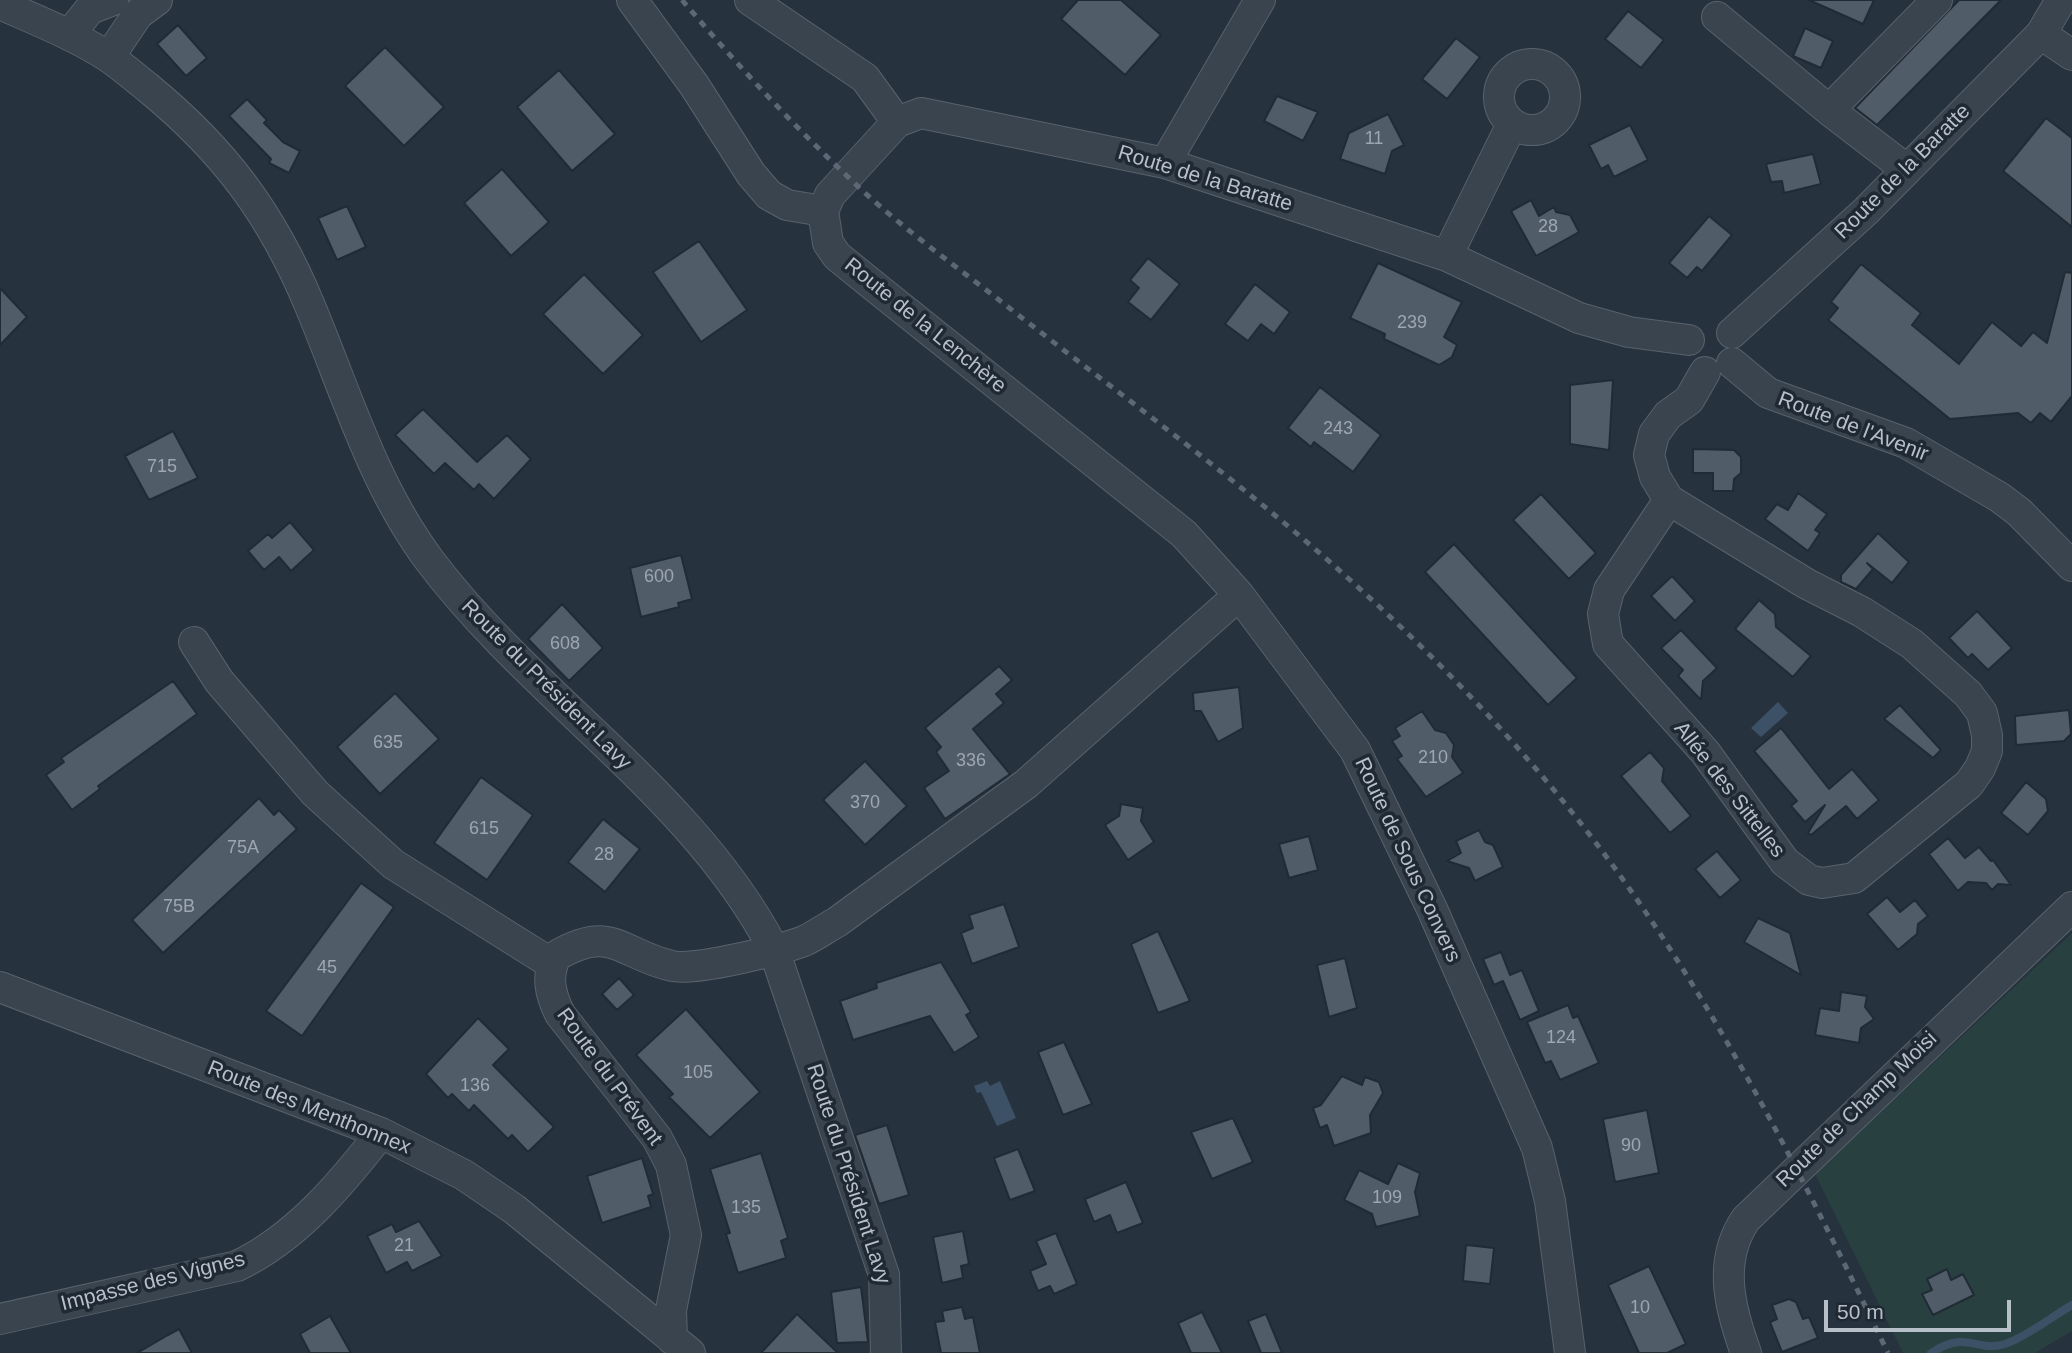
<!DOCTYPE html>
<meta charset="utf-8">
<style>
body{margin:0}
#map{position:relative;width:2072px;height:1353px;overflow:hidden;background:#26323e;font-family:Helvetica,sans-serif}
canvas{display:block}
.scale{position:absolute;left:1824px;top:1300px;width:187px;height:32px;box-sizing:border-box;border:4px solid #b7bfc9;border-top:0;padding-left:9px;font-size:21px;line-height:24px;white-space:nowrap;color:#b7bfc9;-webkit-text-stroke:5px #1f2933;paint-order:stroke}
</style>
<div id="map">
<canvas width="2072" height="1353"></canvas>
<div class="scale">50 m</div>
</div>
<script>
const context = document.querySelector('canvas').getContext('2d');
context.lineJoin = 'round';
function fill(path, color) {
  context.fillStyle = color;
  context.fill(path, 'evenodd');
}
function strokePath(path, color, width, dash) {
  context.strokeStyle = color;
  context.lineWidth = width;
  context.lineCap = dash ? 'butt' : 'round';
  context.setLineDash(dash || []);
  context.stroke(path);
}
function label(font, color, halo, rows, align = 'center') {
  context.font = font + ' Helvetica,sans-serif';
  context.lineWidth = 7;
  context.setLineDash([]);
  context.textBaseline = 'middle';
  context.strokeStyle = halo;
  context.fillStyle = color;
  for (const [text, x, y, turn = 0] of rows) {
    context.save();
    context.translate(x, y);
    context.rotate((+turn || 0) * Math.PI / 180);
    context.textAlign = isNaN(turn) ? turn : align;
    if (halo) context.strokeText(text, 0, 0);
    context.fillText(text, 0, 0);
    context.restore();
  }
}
const green = new Path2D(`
 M2072,933V1331L2035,1353H1903L1815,1174Z`);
const water = new Path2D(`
 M1778,702L1788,713L1761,737L1751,728Z
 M987,1081L990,1086L1000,1081L1016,1118L997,1126L981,1092L977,1093L974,1086Z`);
const stream = new Path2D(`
 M1931,1353C1967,1329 1977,1353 2005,1344C2028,1336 2051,1317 2072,1305`);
const building = new Path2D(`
 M1078,0H1121L1161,35L1125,75L1061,19Z
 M1809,0H1874L1863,24Z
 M1959,0H2001L1877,125L1855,108Z
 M1628,11L1664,40L1641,68L1605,39Z
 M178,25L207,58L186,76L157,44Z
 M1805,28L1833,41L1821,68L1793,56Z
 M1456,38L1480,57L1447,99L1422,79Z
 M385,47L444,107L404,146L345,86Z
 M559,70L615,134L572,171L517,107Z
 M1277,96L1318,112L1303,141L1264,121Z
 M247,99L267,120L264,123L283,142L300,151L289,173L269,163L271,159L229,116Z
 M1388,114L1404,145L1392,151L1385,174L1340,159L1349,133Z
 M2046,118L2072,138V227L2003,171Z
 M1630,125L1648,160L1614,177L1608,165L1601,169L1589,145Z
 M1813,154L1821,184L1784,193L1782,181L1771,182L1766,164Z
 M502,169L549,222L511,256L464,203Z
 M1531,200L1539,216L1554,207L1556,212L1570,215L1579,232L1536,256L1511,211Z
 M347,206L366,247L337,260L318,218Z
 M1709,216L1732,235L1702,271L1697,267L1687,278L1669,263Z
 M699,241L747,310L701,342L653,272Z
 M1148,258L1180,284L1151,320L1128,302L1139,288L1130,280Z
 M1378,263L1462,302L1444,337L1457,345L1452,357L1439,365L1384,339L1385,334L1350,318Z
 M1861,264L1921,313L1912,325L1959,364L1992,322L2021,346L2033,332L2047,343L2065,272L2072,273V396L2051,422L2040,413L2031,423L2018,413L1950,419L1828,320L1838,308L1831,302Z
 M584,274L643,335L603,374L543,314Z
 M1255,284L1290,312L1274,334L1261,324L1248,341L1225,324Z
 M0,288L27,317L0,345Z
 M1613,380L1609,450L1570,444V385Z
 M1320,387L1381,435L1353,472L1314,442L1311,447L1288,428Z
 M423,409L477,462L507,435L531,459L494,499L479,484L474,490L445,463L434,474L395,435Z
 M173,431L198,478L149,500L125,456Z
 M1693,449L1734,450L1741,457V473L1734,479L1733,491H1713V473H1693Z
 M1798,493L1827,514L1815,530L1820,533L1808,551L1765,519L1777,504L1788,510Z
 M1541,494L1596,553L1569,579L1513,520Z
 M290,522L314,550L291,571L279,557L264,570L248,551L268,534L272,538Z
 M1878,533L1909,562L1892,583L1867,563L1873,569L1856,589L1841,582V575Z
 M1454,544L1577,678L1548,705L1425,572Z
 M681,555L692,599L678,603L679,607L641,617L630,568Z
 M1672,576L1695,601L1675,621L1651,596Z
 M1759,600L1775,614L1776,627L1811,656L1793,677L1735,629Z
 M562,604L603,648L569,681L528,639Z
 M1977,611L2012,648L1988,670L1972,654L1968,658L1949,638Z
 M1681,630L1717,668L1703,681L1701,700L1678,676L1683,670L1661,648Z
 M999,666L1012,680L996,694L1004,703L973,729L1010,774L945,819L924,788L949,771L936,752L941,747L925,728Z
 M173,681L197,714L98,786L100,789L72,810L46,775L64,762L61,758Z
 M1239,687L1243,728L1218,742L1201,711H1194L1193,693Z
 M395,693L439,739L380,794L337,747Z
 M1900,705L1941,750L1933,758L1884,719Z
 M2069,710L2071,734L2064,741L2016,745L2015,716Z
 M1422,711L1435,730L1446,733L1454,745L1452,757L1463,773L1426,797L1397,759L1402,756L1392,741L1400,736L1395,728Z
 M1781,728L1829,789L1852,769L1879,800L1857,819L1846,806L1811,835L1808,833L1825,805L1805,822L1791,806L1797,801L1754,751Z
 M1650,752L1664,768L1662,781L1691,816L1670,833L1621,776Z
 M865,761L907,806L865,845L823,800Z
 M481,777L533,815L487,880L434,843Z
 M2026,782L2046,799L2048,811L2028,835L2001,813Z
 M259,798L274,815L279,810L297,829L163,953L132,920Z
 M1121,804L1143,808L1141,821L1154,842L1128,860L1105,825L1119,816Z
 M603,819L640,849L605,892L568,862Z
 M1479,830L1485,842L1493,845L1503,867L1475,881L1469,868L1447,861L1461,853L1456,841Z
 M1309,836L1318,870L1289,878L1279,844Z
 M1948,838L1965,858L1979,847L1991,861L1993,860L2011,885L1998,884L1992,890L1986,883L1968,882L1958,891L1929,854Z
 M1717,851L1741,880L1720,898L1695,869Z
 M361,883L394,907L302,1036L266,1011Z
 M1887,897L1900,912L1915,900L1928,916L1918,924L1917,934L1898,950L1867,914Z
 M1004,904L1019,947L972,964L961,933L973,928L969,915Z
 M1758,918L1790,933L1801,975L1744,942Z
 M1158,931L1190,1001L1158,1013L1131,944Z
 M1501,952L1510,975L1522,970L1539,1011L1520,1020L1503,981L1494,985L1483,959Z
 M1345,958L1357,1008L1329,1017L1317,965Z
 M941,962L971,1012L966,1015L979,1037L954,1053L930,1016L853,1040L840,1001L877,988L876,983Z
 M619,978L634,995L617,1010L602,994Z
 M1841,992L1867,996L1865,1007L1874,1019L1861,1028L1859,1043L1815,1035L1820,1008L1839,1011Z
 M1568,1005L1573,1018L1578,1016L1599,1063L1560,1080L1551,1061L1545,1063L1527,1022Z
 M686,1009L760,1092L710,1138L669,1097L673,1094L636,1055Z
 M478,1018L509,1049L493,1065L554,1127L528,1152L512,1135L508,1139L474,1105L469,1111L452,1094L448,1098L426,1074Z
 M1064,1042L1092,1104L1063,1115L1038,1052Z
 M1342,1076L1362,1085L1365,1077L1379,1082L1383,1093L1370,1115L1371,1133L1334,1146L1327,1125L1320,1128L1313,1108L1321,1105Z
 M1647,1110L1659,1173L1615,1182L1603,1119Z
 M1233,1118L1253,1162L1212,1179L1191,1132Z
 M887,1125L909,1195L879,1204L855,1135Z
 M1018,1149L1035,1191L1010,1200L994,1158Z
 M761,1153L788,1238L781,1241L786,1258L738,1273L726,1234L730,1233L710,1169Z
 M642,1158L653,1194L648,1196L651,1207L602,1223L587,1176Z
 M1398,1163L1420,1173L1415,1192L1420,1216L1376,1227L1372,1214L1344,1200L1359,1170L1388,1184Z
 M1126,1182L1143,1223L1117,1233L1110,1215L1094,1222L1085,1199Z
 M419,1221L442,1256L412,1271L407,1262L386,1273L367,1236L392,1224L396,1232Z
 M963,1231L969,1264L961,1266L963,1278L942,1283L933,1237Z
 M1056,1233L1077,1284L1054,1294L1050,1286L1038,1291L1030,1271L1046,1264L1036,1241Z
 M1466,1245L1494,1248L1490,1284L1463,1281Z
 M1649,1266L1686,1344L1667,1353H1639L1608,1285Z
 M1947,1269L1951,1280L1963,1274L1974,1295L1933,1315L1922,1294L1932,1290L1927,1279Z
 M861,1287L868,1342L837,1343L831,1292Z
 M1789,1299L1796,1302L1803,1319L1809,1317L1818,1338L1782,1352L1770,1322L1777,1319L1772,1305Z
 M962,1307L965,1319L973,1317L980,1353H941L935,1322L944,1321L942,1311Z
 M1202,1312L1222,1353H1191L1178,1323Z
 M797,1314L838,1353H761Z
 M1266,1314L1282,1353H1261L1248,1321Z
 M330,1316L351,1353H310L300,1334Z
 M179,1329L192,1353H137L168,1335Z`);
const minor = new Path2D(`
 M632,0L694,85L751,174L769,195L787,205L823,211
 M750,0L865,78L897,122L921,113L1165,163L1447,256L1579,318L1629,332L1689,340
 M0,4C36,20 74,35 107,56C121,65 134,77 147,87C224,150 272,214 310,306C346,392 373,485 430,561C534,699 694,795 774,950L884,1275L886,1353
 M1717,17L1829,110
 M2041,34L2072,55
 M69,35L90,9L113,0
 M109,57L138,14L157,0
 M1499 97a33 33 0 1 1 66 0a33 33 0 1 1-66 0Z
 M897,122L830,195L823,211L828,243L837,256L874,286L1184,534L1239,595L1355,750L1432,909L1537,1148L1550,1201L1570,1353
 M1165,163L1260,0
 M1906,169L1829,110L1937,0
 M1447,256L1512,124
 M1732,333L1866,211L2041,34L2061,0
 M1732,363L1768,393L1906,443L1999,497L2019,512L2072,566
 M1669,500L1609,590L1603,614L1608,644L1705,752L1785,862L1809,880L1822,883L1854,878L1969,784L1980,768L1987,751V735L1982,713L1968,694L1912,644L1862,612L1807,584L1669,500L1655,477L1649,455L1654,434L1668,415L1689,400L1705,372
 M194,642L219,681L315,793L393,864L552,964
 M0,987L381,1133L464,1175L514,1209L690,1353
 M0,1319L237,1266C296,1238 341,1184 381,1133
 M672,1339L671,1310L686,1235L671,1165L657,1138L560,1014C550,994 546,976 556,956C612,923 620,954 672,966C696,971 780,950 804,941C815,936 826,928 837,922L1026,784L1239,595
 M1746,1353C1730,1309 1717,1261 1746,1219L2072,907`);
const rail = new Path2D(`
 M682,0C734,61 788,120 846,175C894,222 950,262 1003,303C1119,394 1240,481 1349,579C1456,675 1557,783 1638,901C1736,1043 1813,1198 1888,1353`);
const numberNames = [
 ["11",1374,139],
 ["28",1548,227],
 ["239",1412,323],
 ["243",1338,429],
 ["715",162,467],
 ["600",659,577],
 ["608",565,644],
 ["635",388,743],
 ["210",1433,758],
 ["336",971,761],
 ["370",865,803],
 ["615",484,829],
 ["75A",243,848],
 ["28",604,855],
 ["75B",179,907],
 ["45",327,968],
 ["124",1561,1038],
 ["105",698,1073],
 ["136",475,1086],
 ["90",1631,1146],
 ["109",1387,1198],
 ["135",746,1208],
 ["21",404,1246],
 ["10",1640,1308]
];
const streetNames = [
 ["Route de la Baratte",1903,172,-45],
 ["Route de la Baratte",1205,179,17],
 ["Route de la Lenchère",925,326,39],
 ["Route de l'Avenir",1853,427,21],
 ["Route du Président Lavy",546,685,45],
 ["Allée des Sittelles",1729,790,52],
 ["Route de Sous Convers",1407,860,65],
 ["Route du Prévent",609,1077,54],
 ["Route des Menthonnex",309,1108,22],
 ["Route de Champ Moisi",1857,1110,-44],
 ["Route du Président Lavy",848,1174,72],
 ["Impasse des Vignes",153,1282,-14]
];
fill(green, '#294040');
fill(water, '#3d5166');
strokePath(stream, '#3d5166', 8);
fill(building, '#505d69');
strokePath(building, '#212b35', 2);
strokePath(minor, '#58626c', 32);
strokePath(minor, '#3a444e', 30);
strokePath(rail, '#5c6875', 5, [7, 7]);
label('18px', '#9da6b1', null, numberNames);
label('21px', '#b7bfc9', '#1f2933', streetNames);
</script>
